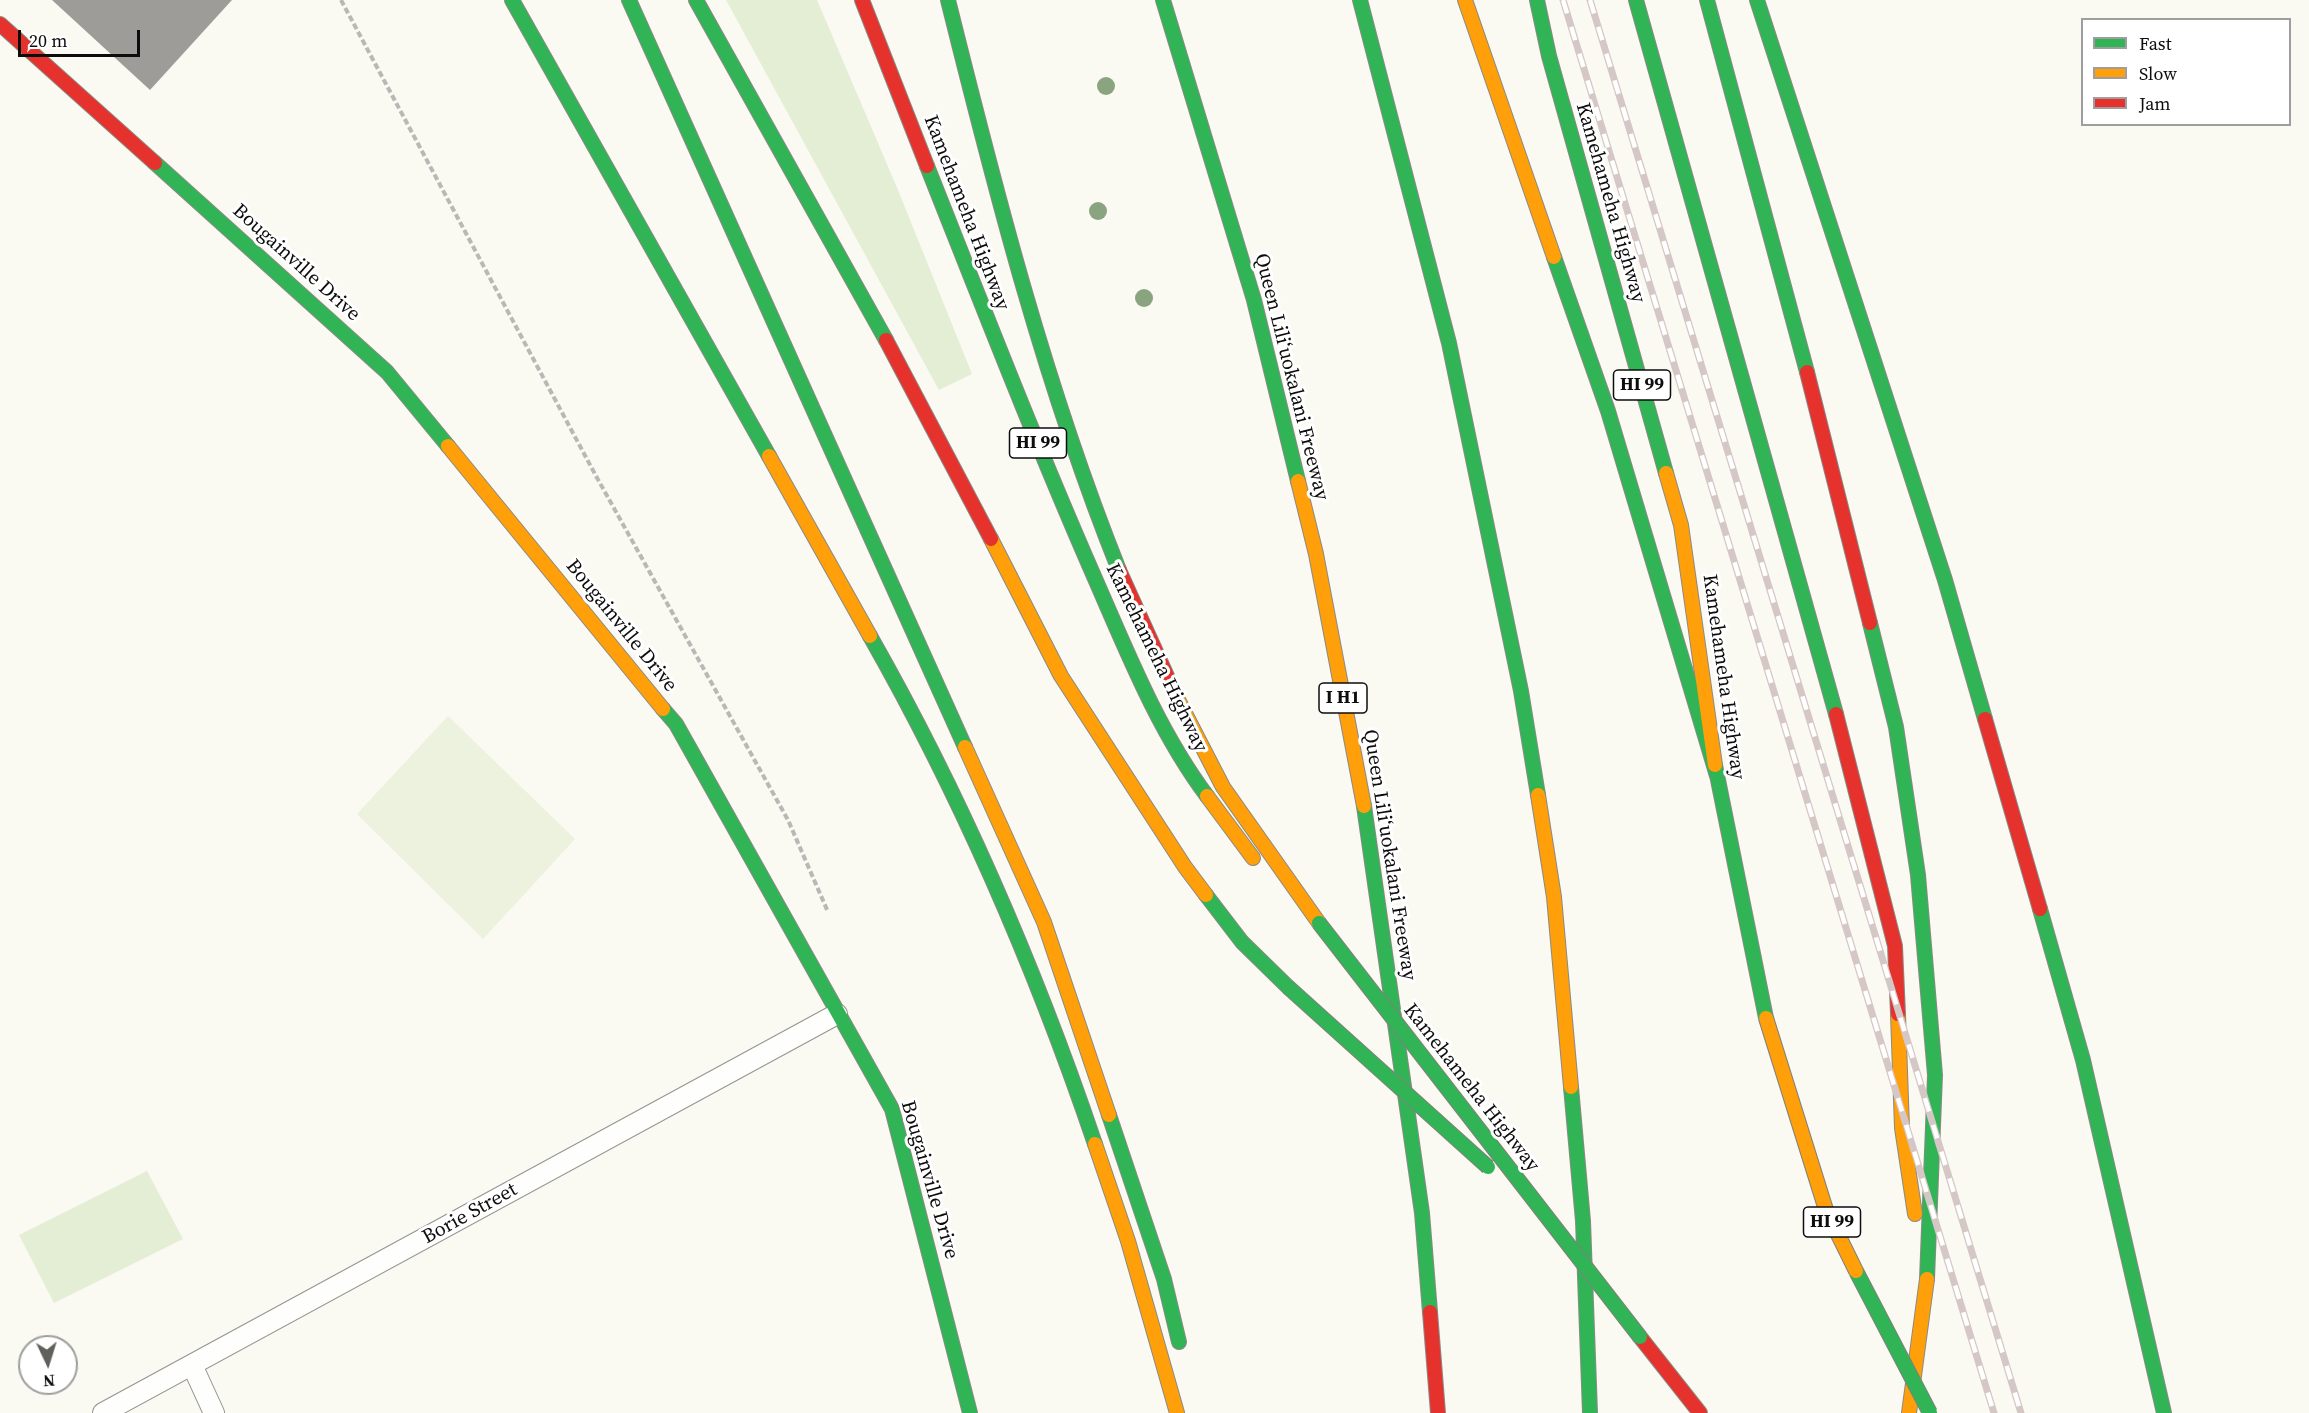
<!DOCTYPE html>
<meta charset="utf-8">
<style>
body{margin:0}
#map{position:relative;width:2309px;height:1413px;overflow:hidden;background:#faf9f2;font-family:"Source Serif 4",serif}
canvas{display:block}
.legend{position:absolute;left:2081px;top:18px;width:210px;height:108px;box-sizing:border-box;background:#fff;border:2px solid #9e9e9e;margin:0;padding:8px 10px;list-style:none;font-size:18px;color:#0d0d0d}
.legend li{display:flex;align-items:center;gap:12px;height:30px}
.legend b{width:30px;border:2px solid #9e9e9e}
.north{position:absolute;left:18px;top:1335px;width:60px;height:60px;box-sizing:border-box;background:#fff;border:2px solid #9e9e9e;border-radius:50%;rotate:176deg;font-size:16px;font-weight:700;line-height:24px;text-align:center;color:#0d0d0d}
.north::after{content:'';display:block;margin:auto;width:21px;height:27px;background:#60605d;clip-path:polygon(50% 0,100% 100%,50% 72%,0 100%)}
.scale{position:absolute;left:18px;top:30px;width:122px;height:27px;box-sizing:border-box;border:3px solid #0d0d0d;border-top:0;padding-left:8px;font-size:18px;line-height:21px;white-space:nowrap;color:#0d0d0d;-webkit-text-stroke:4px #fff;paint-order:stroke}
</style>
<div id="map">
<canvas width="2309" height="1413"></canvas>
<ul class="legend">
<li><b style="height:8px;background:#30b455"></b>Fast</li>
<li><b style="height:8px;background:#ff9f0a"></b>Slow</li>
<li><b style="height:8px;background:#e5322d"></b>Jam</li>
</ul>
<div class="north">N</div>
<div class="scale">20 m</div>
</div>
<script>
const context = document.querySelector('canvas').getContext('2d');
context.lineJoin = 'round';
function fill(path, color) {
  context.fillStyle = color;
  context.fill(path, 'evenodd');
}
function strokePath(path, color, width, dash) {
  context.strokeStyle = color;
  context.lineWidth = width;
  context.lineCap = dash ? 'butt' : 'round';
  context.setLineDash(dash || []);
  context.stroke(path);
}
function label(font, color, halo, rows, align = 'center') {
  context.font = font + ' "Source Serif 4",serif';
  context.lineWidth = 6;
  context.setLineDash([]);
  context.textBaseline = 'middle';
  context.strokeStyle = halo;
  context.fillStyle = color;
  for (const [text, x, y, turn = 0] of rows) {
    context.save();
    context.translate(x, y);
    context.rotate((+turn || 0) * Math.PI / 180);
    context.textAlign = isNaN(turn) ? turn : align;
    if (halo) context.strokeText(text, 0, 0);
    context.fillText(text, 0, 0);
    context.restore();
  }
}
const green = new Path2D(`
 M726,0H817L898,190L972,374L939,390Z
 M147,1171L183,1239L54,1303L19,1235Z`);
const pitch = new Path2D(`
 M448,716L575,839L483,939L357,814Z`);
const building = new Path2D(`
 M52,0H232L150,90Z`);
const path = new Path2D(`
 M341,0L596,476L788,820L828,912`);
const lane = new Path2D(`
 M192,1365L214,1413
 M103,1413L837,1014`);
const fast = new Path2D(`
 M512,0L769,456
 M629,0L965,747
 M696,0L886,340
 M948,0C996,193 1045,385 1119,570
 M1163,0L1254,300L1298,481
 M1360,0L1449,343L1521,691L1538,795
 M1537,0L1549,56L1666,473
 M1636,0L1836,714
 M1707,0L1807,372
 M1757,0L1945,580L1985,719
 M155,163L387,372L448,446
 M927,166C981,302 1034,439 1093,574C1126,649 1157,729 1207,796
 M1554,257L1608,411L1717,776
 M1870,623L1896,727L1918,875L1935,1075L1927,1279
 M870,636C961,796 1036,970 1095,1144
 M663,709L676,724L892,1109L970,1413
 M1715,765L1766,1018
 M1364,806L1422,1213L1430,1312
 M1206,895L1242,942L1288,987
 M2040,909L2083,1060L2164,1413
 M1571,1087L1583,1221L1590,1413
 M1109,1115L1164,1279L1179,1342`);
const slow = new Path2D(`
 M1465,0L1554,257
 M448,446L663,709
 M769,456L870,636
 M1666,473L1681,525L1715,765
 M1298,481L1316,554L1364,806
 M991,539L1061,676L1185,867L1206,895
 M1176,696L1223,787L1319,923
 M965,747L1044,922L1109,1115
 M1538,795L1554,897L1571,1087
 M1207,796L1253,858
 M1898,1014L1902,1128L1915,1214
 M1095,1144L1128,1241L1177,1413
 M1909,1413L1927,1279`);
const jam = new Path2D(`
 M862,0L927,166
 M0,24L155,163
 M886,340L991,539
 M1807,372L1870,623
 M1119,570L1176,696
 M1836,714L1895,946L1898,1014
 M1985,719L2040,909
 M1430,1312L1438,1413
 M1640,1337L1700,1413`);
const rail = new Path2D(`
 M1563,0L1994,1413
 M1590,0L2021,1413`);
const fastBridge = new Path2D(`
 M1319,923L1640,1337
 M1288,987L1488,1167
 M1856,1271L1930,1413`);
const slowBridge = new Path2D(`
 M1766,1018L1826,1210L1856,1271`);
const trees = [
 [1106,86],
 [1098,211],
 [1144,298]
];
const shields = [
 [1642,385,57],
 [1038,443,57],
 [1343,698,48],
 [1832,1222,57]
];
const shieldNames = [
 ["HI 99",1642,385],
 ["HI 99",1038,443],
 ["I H1",1343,698],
 ["HI 99",1832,1222]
];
const streetNames = [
 ["Kamehameha Highway",1610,203,74],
 ["Kamehameha Highway",966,213,69],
 ["Bougainville Drive",296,263,42],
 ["Queen Liliʻuokalani Freeway",1291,377,76],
 ["Bougainville Drive",621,626,51],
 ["Kamehameha Highway",1156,658,64],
 ["Kamehameha Highway",1723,677,82],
 ["Queen Liliʻuokalani Freeway",1389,855,81],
 ["Kamehameha Highway",1471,1088,52],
 ["Bougainville Drive",929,1180,74],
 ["Borie Street",470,1214,-29]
];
fill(green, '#e3eed4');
fill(pitch, '#ecf2dd');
fill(building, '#9e9c98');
strokePath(lane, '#949390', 22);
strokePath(fast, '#8a8a87', 16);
strokePath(slow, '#8a8a87', 16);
strokePath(jam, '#8a8a87', 16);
strokePath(path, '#b8b8b6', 4, [6, 3]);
strokePath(lane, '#fefefd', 20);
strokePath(fast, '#30b455', 14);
strokePath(slow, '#ff9f0a', 14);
strokePath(jam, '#e5322d', 14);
strokePath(rail, '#d5c7c6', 7);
strokePath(rail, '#fff', 4.5, [14]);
strokePath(fastBridge, '#81817d', 16, []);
strokePath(slowBridge, '#81817d', 16, []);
strokePath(fastBridge, '#30b455', 14);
strokePath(slowBridge, '#ff9f0a', 14);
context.fillStyle = '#8aa480';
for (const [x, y] of trees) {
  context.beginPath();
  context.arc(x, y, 9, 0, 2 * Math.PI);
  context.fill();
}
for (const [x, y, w] of shields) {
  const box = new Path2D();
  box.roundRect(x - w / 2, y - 15, w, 30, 4.5);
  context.fillStyle = '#fff';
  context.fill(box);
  strokePath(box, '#0d0d0d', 1.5);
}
label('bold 18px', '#0d0d0d', null, shieldNames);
label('20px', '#0d0d0d', '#fff', streetNames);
</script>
